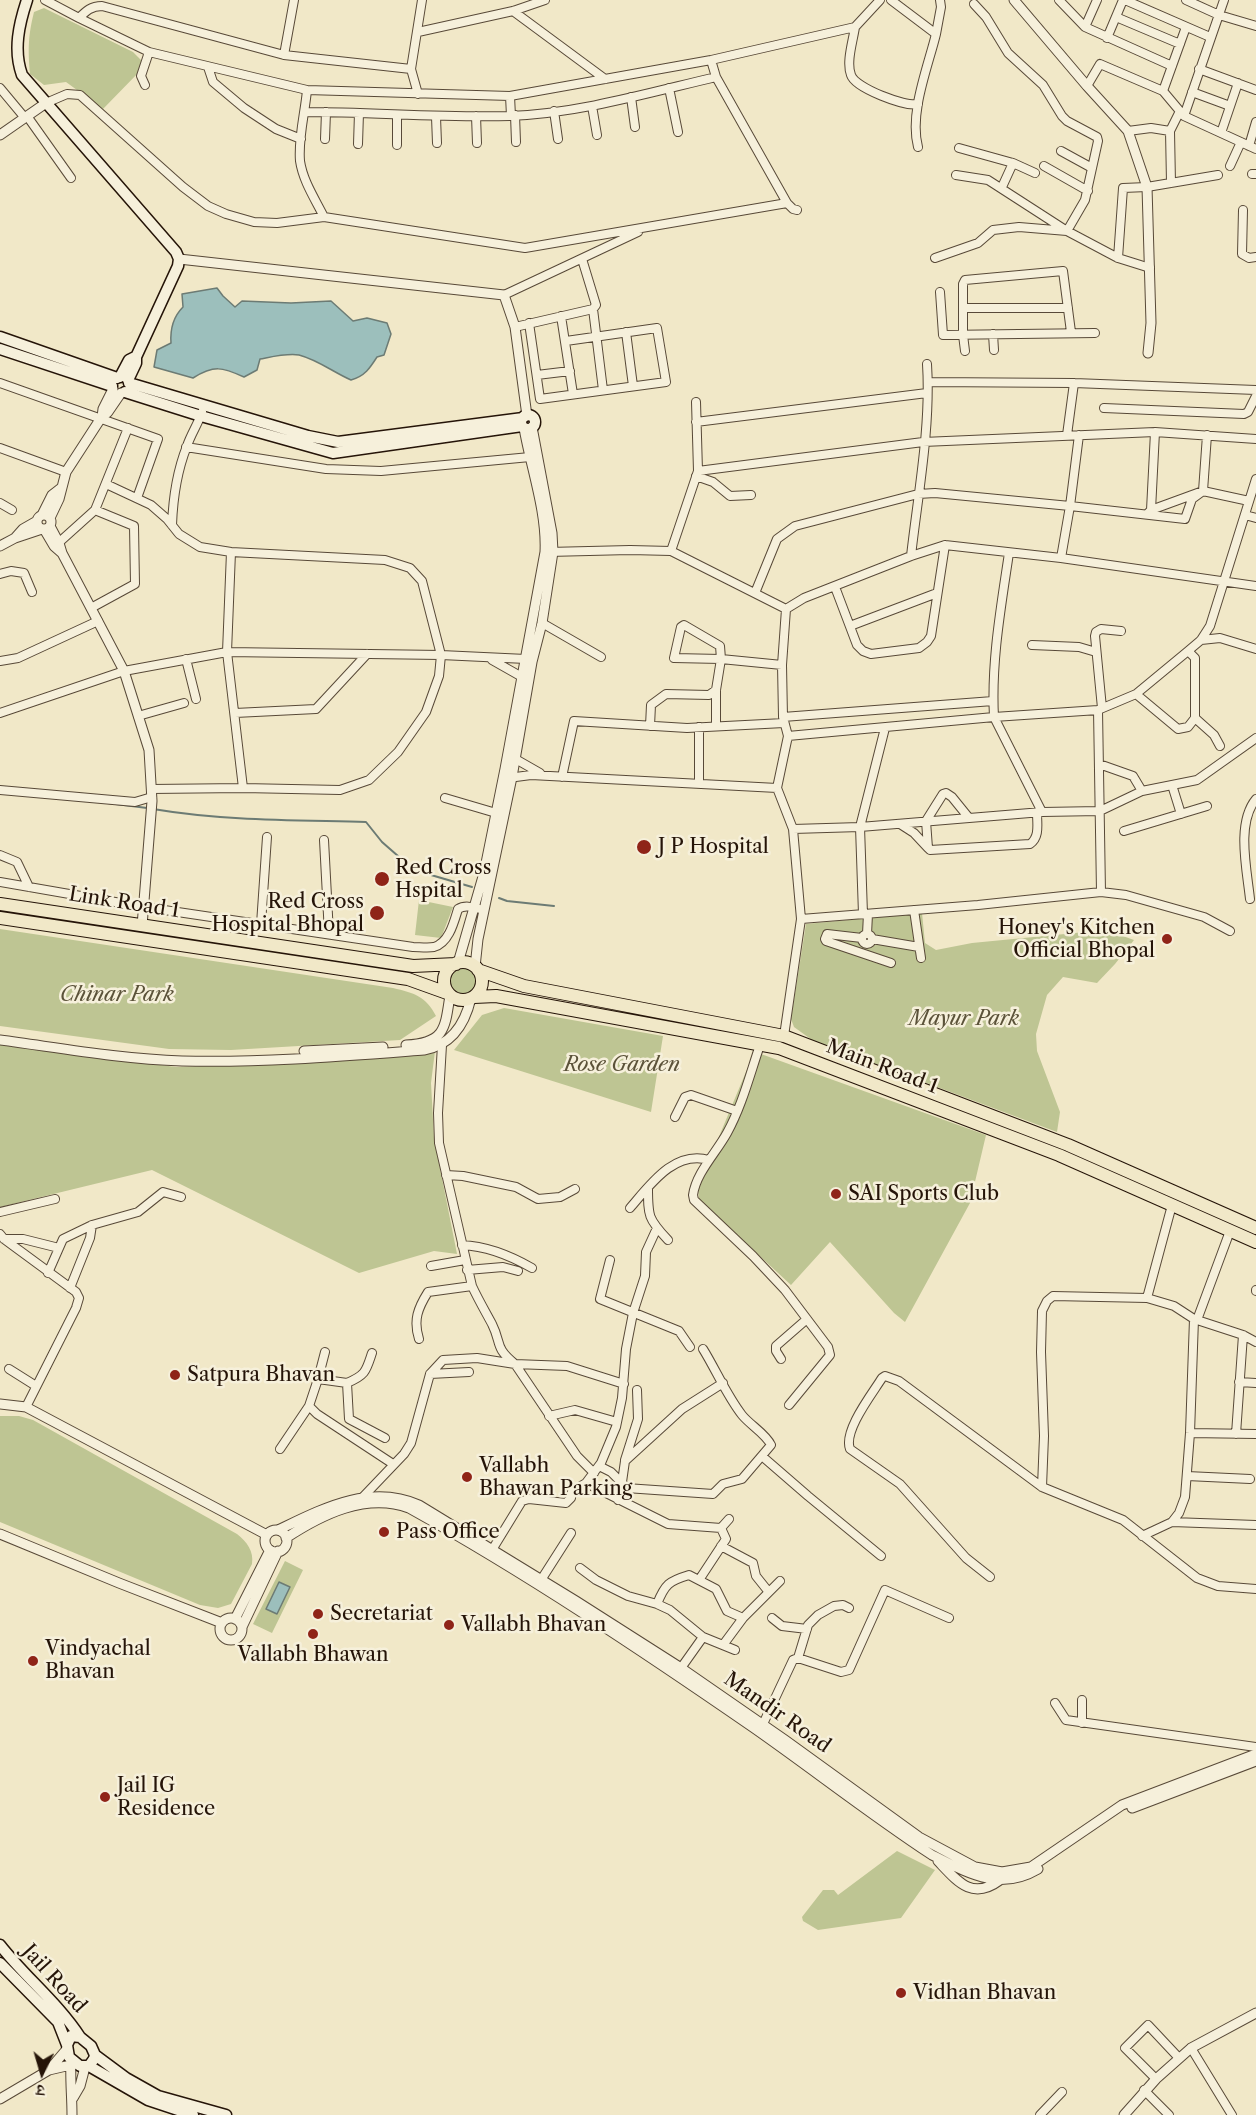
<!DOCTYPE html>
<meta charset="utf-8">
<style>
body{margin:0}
#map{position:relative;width:1256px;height:2115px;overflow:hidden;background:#f1e8c8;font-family:"Libre Caslon Text","Noto Serif Devanagari",serif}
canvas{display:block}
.north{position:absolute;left:12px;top:2043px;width:60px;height:60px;-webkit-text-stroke:4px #f6f0db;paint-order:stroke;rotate:185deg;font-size:16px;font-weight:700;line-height:24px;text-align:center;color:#251408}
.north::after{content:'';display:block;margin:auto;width:21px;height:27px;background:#251408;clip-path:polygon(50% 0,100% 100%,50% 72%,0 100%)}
</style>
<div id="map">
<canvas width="1256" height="2115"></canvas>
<div class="north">उ</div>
</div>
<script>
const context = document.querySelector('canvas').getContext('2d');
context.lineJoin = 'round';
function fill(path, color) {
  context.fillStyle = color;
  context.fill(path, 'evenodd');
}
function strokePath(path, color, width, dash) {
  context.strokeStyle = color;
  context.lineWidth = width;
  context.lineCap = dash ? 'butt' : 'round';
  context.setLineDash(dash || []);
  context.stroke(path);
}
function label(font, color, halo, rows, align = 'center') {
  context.font = font + ' "Libre Caslon Text",serif';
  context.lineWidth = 5;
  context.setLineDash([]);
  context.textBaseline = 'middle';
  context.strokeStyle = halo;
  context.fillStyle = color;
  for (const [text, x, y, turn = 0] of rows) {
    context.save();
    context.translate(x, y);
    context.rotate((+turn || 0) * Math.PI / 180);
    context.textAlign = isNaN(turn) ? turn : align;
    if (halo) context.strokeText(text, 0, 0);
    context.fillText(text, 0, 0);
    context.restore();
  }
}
const green = new Path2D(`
 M44,8L133,52L142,61L141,70L103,109L66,82L44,85L30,74C28,49 28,36 34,12Z
 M419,900L453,907L441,938L415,935Z
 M922,913L925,943L936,950L972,943L1106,930L1134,940L1115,964L1097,983L1063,977L1047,995L1036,1034L1037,1051L1060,1112L1057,1132L812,1040L794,1027L791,1019L806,924Z
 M0,929L393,988C414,993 426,996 436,1016L400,1040L231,1050L169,1049L0,1026Z
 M449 981a14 14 0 1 1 28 0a14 14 0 1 1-28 0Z
 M504,1008L663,1036L651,1112L454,1050L482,1015Z
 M0,1044L176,1067L343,1060L435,1051L431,1083L434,1138L457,1254L434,1251L359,1273L152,1170L0,1207Z
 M761,1054L986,1135L970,1203L905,1322L894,1313L830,1242L791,1285L699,1200L698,1187L753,1055Z
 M0,1416H19L33,1420L237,1534C247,1542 254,1551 252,1564L231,1604L218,1608L200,1605L0,1522Z
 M285,1561L303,1570L272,1633L253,1624Z
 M897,1851L935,1870L901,1918L818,1930L803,1921L802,1917L823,1890H834L838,1895Z`);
const water = new Path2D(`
 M217,288L223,296L235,307L242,301L291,303L331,301L353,321L367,318L387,323L391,334L384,355L377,357C370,368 365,376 351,380C333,372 318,360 299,355C287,353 271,357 260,359L257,370L244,377C222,367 214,365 193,378L154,367L157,350L171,343C170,329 173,317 183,307L182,294Z
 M279,1582L290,1587L277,1614L266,1609Z`);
const stream = new Path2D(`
 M108,803L147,808
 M153,809C224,821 295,820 366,822L382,842L414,870L472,887
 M499,898L507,901L554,906`);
const minor = new Path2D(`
 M45,0L79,18L149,52L307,90L510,96L711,60L855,27L880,0
 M891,0L936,34C928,67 909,113 918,147
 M1059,0L1085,27L1172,66
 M1125,0L1210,37
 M1186,0L1219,15L1256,26
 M513,11L605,79
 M1116,17L1180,44
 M79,18C86,11 91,6 102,6L284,55L411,69
 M855,27C853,41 846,62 851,75C855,88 905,107 918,104
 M1085,27L1097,0
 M418,32L513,11L545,0
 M936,34L941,7L940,0
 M1107,38L1123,0
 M284,55L294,0
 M711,60L716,77L787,203L793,209L797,210
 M208,67L213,82L244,108L276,129L301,139
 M1199,69L1256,90
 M145,85L141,76L149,52
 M1087,86L1100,64L1163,91L1184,116L1256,149
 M0,88L25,118
 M669,88L678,132
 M307,90C305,113 298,138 300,161C303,181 315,199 324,217
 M1163,91L1186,27
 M1192,92L1230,106
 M418,94L411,69L422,0
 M510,96L511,116
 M631,97L635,127
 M46,103L67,94L80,95L183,187L208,206L226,214L254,222L277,223L324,217L525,248L787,203
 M592,106L597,135
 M554,111L558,139
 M305,112C374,112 442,118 510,116C580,113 648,93 716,77
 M515,115L516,142
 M27,116L71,178
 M476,116L477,143
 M1184,116L1224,0
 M436,117L437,143
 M1128,131L1151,128L1170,131
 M1221,133L1238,83
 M325,139L326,112
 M358,144L359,113
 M397,145V115
 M1249,146L1256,122
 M959,148L1013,163L1035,173
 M1061,151L1092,168
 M1044,166L1088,191
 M1230,166L1241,142
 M1252,174H1256
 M956,175L988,180L1067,231L1118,258L1150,268
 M1171,183L1170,131L1179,113
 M1002,187L1013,163
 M1243,210L1242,254L1249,258L1256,257
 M935,258L978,243L993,230L1019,227L1067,231L1085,200L1098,141L1097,137L1067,121L1062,116L1043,85L1008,53L986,17L974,4
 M1118,258L1123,188L1147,187L1218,175
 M940,292L943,335L1095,333
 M504,295L638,232
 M963,308H1068
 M593,309L603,390
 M561,316L573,394
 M529,323L540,399L666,382L657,328L566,341
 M515,327L593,309L596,305L582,259
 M626,332L633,386
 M993,334L994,350
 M965,351L963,335V284L965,280L1063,271L1071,332
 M537,375L570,371
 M928,382L1074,383L1256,390
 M0,383L158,439L137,498
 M1104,408L1244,414L1248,412L1256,396
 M696,422L927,393
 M1067,435L1074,383
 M186,447L326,469L381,471L530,457
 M0,448L66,472
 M698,471L923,442L1155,432L1256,439
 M696,476L713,482L730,496L751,495
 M106,484L151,505L167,519L179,534L200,547L231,552L385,560L410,568L422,581L441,655L439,676L426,712L398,752L369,780L340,790L243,788L151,789
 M0,503L12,510
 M1151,510L1155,432
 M1147,514L1151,510L1203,491L1249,501
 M1245,515L1256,518
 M172,525C173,498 177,471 187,446C191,434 198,424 202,412
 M55,546L95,510L128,428
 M671,551L698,471L696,402
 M231,552L227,652L243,788
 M548,552L630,550L671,551L786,609L804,598L911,556L945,545L1061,558L1256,586
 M1009,553C1001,607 991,662 994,717L1042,812
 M911,556C918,494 931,426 927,364
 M1061,558L1070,506L1079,435
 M0,574L11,571L24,573L32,592
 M835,587L857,645L863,651L871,654L919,648L927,642L931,636L945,545
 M755,593L777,539L795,526L918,494L935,493L1070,506L1185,519L1192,499L1203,491L1207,435
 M91,608L135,584L134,526L95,510
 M542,623L601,657
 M850,626L937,593
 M1201,640L1220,638L1256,649
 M1032,645L1079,647L1096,652
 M186,659L196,699
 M492,660L522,677
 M0,661L18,658L98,621
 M1136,694L1178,729L1188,727L1195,718V658L1188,651
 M1102,708L1095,636L1096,632L1101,629L1121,631
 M1098,710L1101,892
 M0,713L124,671L227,652L441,655L526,659
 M235,713L316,709L367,654
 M138,716L184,703
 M783,717L993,701
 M1195,718L1214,735L1220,746
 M650,726L651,705L666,694L709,695L716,690
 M716,726V690L721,659L720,646L684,625L681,627L674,658L721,659L782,665
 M699,727V783
 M788,736L994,717L1098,710L1136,694L1188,651L1201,640L1210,626L1256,479
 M512,757L540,773
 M1099,764L1133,776L1142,791
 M562,777L574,721L687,728L784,723
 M508,778L531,775L777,788
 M1172,785L1181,814
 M0,790L135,802L152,797
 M445,798L496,813
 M969,818L952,797L946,793L943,794L926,821L928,848L930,850L1030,844C1040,837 1037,824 1037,813
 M900,824L914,833L928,848
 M793,829L860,827L1042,812L1100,811L1142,791L1197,780L1256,738
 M1124,831L1207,806
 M324,840L329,934
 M0,855L17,862L29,887
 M0,882L144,907L413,947C419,947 428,948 434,947C449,943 454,922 458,909C466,904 475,908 484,910
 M1250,899C1247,870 1236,823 1256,799
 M914,910L921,958
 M863,914L860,827L885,728
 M801,919L978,905L1101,892L1126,895L1204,917L1230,931
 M261,924L267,837
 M862 939a5 5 0 1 1 10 0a5 5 0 1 1-10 0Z
 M867,934L868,914
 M862,938L827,934L825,939L826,941L891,963
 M872,939L919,947
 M784,1036L801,919L793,829L777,788L788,736L783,717L782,665L786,609
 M442,1045L438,1113L439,1143L472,1286C478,1299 485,1311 492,1324C502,1344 494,1347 515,1364L577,1456L594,1473
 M760,1045C750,1074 742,1106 727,1133C716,1153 696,1173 693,1195L694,1200L753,1256L785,1290L828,1347L830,1355L789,1405
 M675,1117L685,1097L691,1095L737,1111
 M446,1175L463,1176L516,1187L538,1199L560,1197L575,1189
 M648,1188C648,1216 648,1219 668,1240
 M630,1208C650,1185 674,1150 709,1160
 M0,1212L55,1199
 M0,1234L4,1239L76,1292L79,1298L76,1308L26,1407
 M4,1239H23L59,1248
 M462,1245C486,1246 511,1256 532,1268
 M610,1260L600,1299L674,1329L679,1331L690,1347
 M431,1266L465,1260
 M467,1270L503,1267L518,1271
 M48,1273L63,1239L92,1225L138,1212L163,1192L181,1197
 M70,1288L90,1238L92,1225
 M1256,1291V1290
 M1147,1298L1172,1205
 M1197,1320L1230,1231
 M419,1339C413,1320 418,1308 428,1292L472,1286
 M325,1352L318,1379L309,1406L317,1414L393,1464
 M781,1359L776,1351V1346L807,1319
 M9,1369L36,1386
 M430,1374L469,1372
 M318,1379L347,1383L349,1419L385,1438
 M1239,1382L1256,1383
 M347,1383C366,1375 366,1371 372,1353
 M549,1416L575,1410L617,1422
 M1190,1433L1256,1434
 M1236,1434L1243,1335
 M280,1449L309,1406
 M763,1457L808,1496L881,1556
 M625,1460L638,1419L637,1390
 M599,1466L611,1472L624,1485
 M1187,1476L1250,1479
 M622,1482L625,1461L682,1409L723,1383
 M586,1483L668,1524L721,1528
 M1042,1487L1044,1436L1041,1352L1042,1311L1047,1301L1053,1296L1147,1298L1174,1306L1194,1319L1243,1335L1256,1342
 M362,1498L404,1454L411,1443L430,1374L443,1360L477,1358L515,1364L567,1366L624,1384
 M618,1500L626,1488L713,1494L723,1484L742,1479L771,1445C766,1434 750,1425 742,1415C727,1396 716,1370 703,1349
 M1172,1522L1256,1525
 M1142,1536L1172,1522L1179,1513L1185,1497L1190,1433L1194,1319
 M721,1546L753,1563L756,1576L768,1591
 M492,1550L522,1501L529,1499L566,1503L571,1498L572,1491L586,1483L601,1463L616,1427L622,1398L626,1349L633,1313L645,1276L646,1252L657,1228
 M580,1568L596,1580L628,1596L657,1604L670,1610L703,1637L735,1650
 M990,1577L966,1558L900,1484L850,1449C843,1431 872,1394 882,1378L885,1376L899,1381L1042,1487L1123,1520L1197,1578L1218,1586L1256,1589
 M541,1580L571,1533
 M699,1580L726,1539L721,1528L729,1519
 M657,1604C665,1584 669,1581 689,1575L716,1589L727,1611L743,1618
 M772,1618L782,1626L807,1629
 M723,1645L743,1618L780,1581
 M798,1658L808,1625L818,1615L834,1606L843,1605L849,1608
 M681,1668L703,1637
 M1055,1703L1066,1720L1256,1747
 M1082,1723V1700
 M763,1724L793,1660L798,1658L841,1672L849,1670L885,1590L949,1618
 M1191,2048L1232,2115
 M1156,2079L1125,2048L1148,2025L1179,2058
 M1144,2090L1169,2115
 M1040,2115L1062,2092`);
const tertiary = new Path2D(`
 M1014,0L1087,86L1128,131L1147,187L1151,323L1148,353
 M0,135L46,103
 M179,259L504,295L515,327L527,416
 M102,417L103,409L113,389
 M37 522a7 7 0 1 1 14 0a7 7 0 1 1-14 0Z
 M42,515L52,495L61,488
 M50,518L59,499L66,472L101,418L108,412L121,393
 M50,526L59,543L62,553L124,671L149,750L152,801L142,926
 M44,529L54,546L62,553
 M15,538L23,529L37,521
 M0,546L15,538L42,529
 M458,963L484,873L505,769L545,552C547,512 531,468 524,428
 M475,967L478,939L512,777L532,662L542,623L553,552L552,533L532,427
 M0,1040C60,1048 121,1059 182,1061C261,1063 345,1056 424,1050C452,1045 465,1024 471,998
 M406,1045C445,1043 445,1029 450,995
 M304,1051L383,1047
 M0,1404L26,1407L267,1535
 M278,1530C322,1509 370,1483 419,1505L576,1601L681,1668L785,1740L919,1837L975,1867L1002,1872L1031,1867L1122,1805L1256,1754
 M265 1541a11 11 0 1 1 22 0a11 11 0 1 1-22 0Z
 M0,1534L119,1583L222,1623
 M286,1538C321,1515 366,1492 409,1508C526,1573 644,1652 754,1728C814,1770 871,1815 932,1855C968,1873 999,1892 1038,1869
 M220 1629a11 11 0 1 1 22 0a11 11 0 1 1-22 0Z
 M235,1619L270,1550
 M242,1627L278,1551
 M1132,1808L1256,1761
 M938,1861C957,1881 972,1901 1000,1880
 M71,2061C70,2079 72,2097 72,2115
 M49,2070L67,2049
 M73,2098L80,2086L85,2067
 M0,2099L49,2070L75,2064
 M1124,2115L1156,2079L1191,2048L1256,2013`);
const secondary = new Path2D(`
 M27,0C19,24 13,50 22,75L176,252L179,259L178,266L136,357V363L128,380
 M0,337L117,378
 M0,349L112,386
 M120,377L129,360L135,357
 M129,383L308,436L338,442L523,418
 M125,392L201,416L333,453L522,426
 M521 422a7 7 0 1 1 14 0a7 7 0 1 1-14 0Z
 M0,1945C25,1977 58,2003 80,2037
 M0,1963L58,2022L67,2045
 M71,2036L80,2037L91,2046L95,2055L94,2059L89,2066H80L69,2057L67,2045Z
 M95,2055L126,2078L158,2096L226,2115
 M89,2066L148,2100L193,2115`);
const primary = new Path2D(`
 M0,904L413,966L456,964
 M0,918L408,979L447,993
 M444 981a19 19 0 1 1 38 0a19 19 0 1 1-38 0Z
 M478,970L524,986L784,1036L1068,1145L1256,1228
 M474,997L496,996L779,1048L1059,1155L1256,1242`);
const markers = [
 [644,847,8,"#8f2418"],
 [382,879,8,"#8f2418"],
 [377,913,8,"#8f2418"],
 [1167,939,6,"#8f2418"],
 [836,1194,6,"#8f2418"],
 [175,1375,6,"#8f2418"],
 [467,1477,6,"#8f2418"],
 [384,1532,6,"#8f2418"],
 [318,1614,6,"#8f2418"],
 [449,1625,6,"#8f2418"],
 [313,1634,6,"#8f2418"],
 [33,1661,6,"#8f2418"],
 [105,1797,6,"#8f2418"],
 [901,1993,6,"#8f2418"]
];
const poiNames = [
 ["J P Hospital",658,847],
 ["Red Cross",395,868],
 ["Hspital",395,891],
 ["Red Cross",364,902,"right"],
 ["Hospital Bhopal",364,925,"right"],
 ["Honey's Kitchen",1155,928,"right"],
 ["Official Bhopal",1155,951,"right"],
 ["SAI Sports Club",848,1194],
 ["Satpura Bhavan",187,1375],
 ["Vallabh",479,1466],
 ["Bhawan Parking",479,1489],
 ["Pass Office",396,1532],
 ["Secretariat",330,1614],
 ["Vallabh Bhavan",461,1625],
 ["Vindyachal",45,1649],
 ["Bhavan",45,1672],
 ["Vallabh Bhawan",313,1655,"center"],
 ["Jail IG",117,1786],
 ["Residence",117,1809],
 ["Vidhan Bhavan",913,1993]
];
const streetNames = [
 ["Link Road 1",124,903,9],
 ["Main Road 1",882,1067,21],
 ["Mandir Road",777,1713,35],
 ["Jail Road",54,1979,48]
];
const parkNames = [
 ["Chinar Park",117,995],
 ["Mayur Park",964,1019],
 ["Rose Garden",622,1065]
];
fill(green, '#bec593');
fill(water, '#9cbfbc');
strokePath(water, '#6c7b74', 1.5);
strokePath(stream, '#6c7b74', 2);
strokePath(minor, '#584938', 10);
strokePath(tertiary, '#584938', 11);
strokePath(secondary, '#251408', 13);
strokePath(primary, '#251408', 14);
strokePath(minor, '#f6f0db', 8);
strokePath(tertiary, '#f6f0db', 9);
strokePath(secondary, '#f6f0db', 10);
strokePath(primary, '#f1e8c8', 12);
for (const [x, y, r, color] of markers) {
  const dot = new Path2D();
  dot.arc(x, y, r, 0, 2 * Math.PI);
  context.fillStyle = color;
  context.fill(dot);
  strokePath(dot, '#f6f0db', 2);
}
label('20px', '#251408', '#f6f0db', poiNames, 'left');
label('20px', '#251408', '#f6f0db', streetNames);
label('italic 20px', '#5b5239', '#f6f0db', parkNames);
</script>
